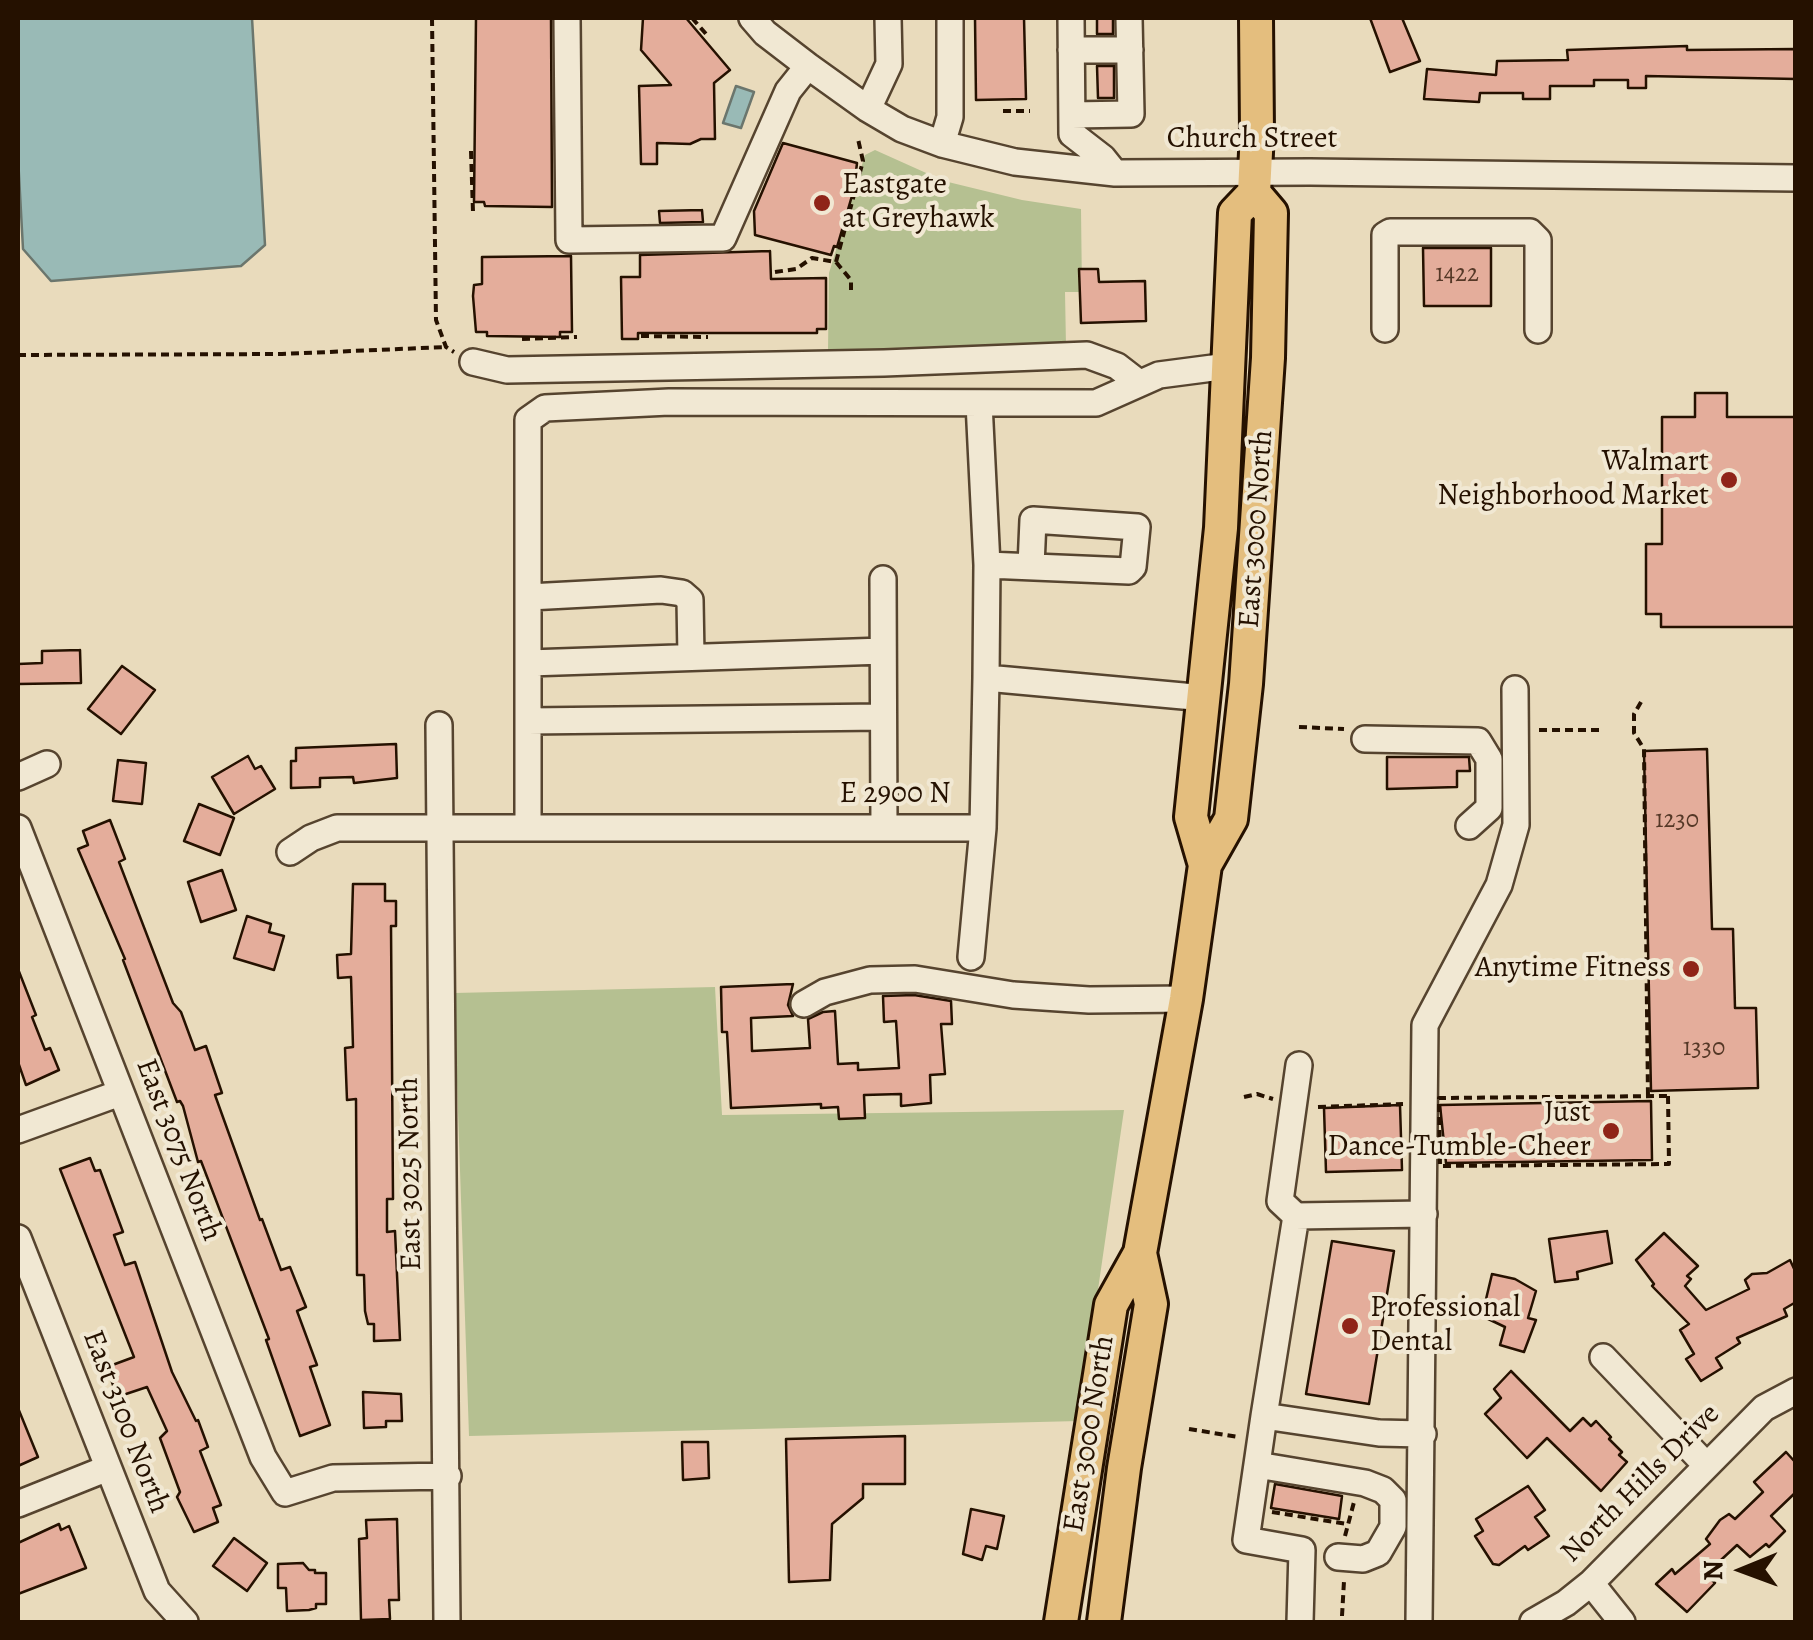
<!DOCTYPE html>
<html>
<head>
<meta charset="utf-8">
<style>
	body { margin:0 }
	#map { position:relative; width:1813px; height:1640px; overflow:hidden; background:#e9dbbc; font-family:Alegreya,serif }
	canvas { display:block }
	.frame { position:absolute; inset:0; border:20px solid #251100; pointer-events:none }
	.north { position:absolute; left:1693px; top:1520px; width:100px; height:100px; -webkit-text-stroke:8px #f1e8d3; paint-order:stroke; rotate:269deg; font-size:28px; font-weight:700; line-height:40px; text-align:center; color:#251100 }
	.north::after { content:''; display:block; margin:auto; width:35px; height:45px; background:#251100; clip-path:polygon(50% 0,100% 100%,50% 72%,0 100%) }
</style>
</head>
<body>
<div id="map">
<canvas width="1813" height="1640"></canvas>
<div class="frame"></div>
<div class="north">N</div>
</div>
<script>
const c = document.querySelector('canvas').getContext('2d');
c.lineJoin = 'round';
function fillPath(path, color) {
  c.fillStyle = color;
  c.fill(path, 'evenodd');
}
function poly(rows) {
  const path = new Path2D();
  for (const r of rows) {
    path.moveTo(r[0], r[1]);
    for (let i = 2; i < r.length; i += 2) path.lineTo(r[i], r[i + 1]);
  }
  return path;
}
function trace(path, color, width, dash) {
  c.strokeStyle = color;
  c.lineWidth = width;
  c.lineCap = dash ? 'butt' : 'round';
  c.setLineDash(dash || []);
  c.stroke(path);
}
function drawText(font, color, halo, rows, align = 'center') {
  c.font = font + ' Alegreya,serif';
  c.lineWidth = 8;
  c.setLineDash([]);
  c.textBaseline = 'middle';
  c.strokeStyle = halo;
  c.fillStyle = color;
  for (const [text, x, y, turn = 0] of rows) {
    c.save();
    c.translate(x, y);
    c.rotate((+turn || 0) * Math.PI / 180);
    c.textAlign = isNaN(turn) ? turn : align;
    if (halo) c.strokeText(text, 0, 0);
    c.fillText(text, 0, 0);
    c.restore();
  }
}
fillPath(poly([
	[875,150,944,181,1022,200,1081,209,1082,292,1065,292,1066,346,828,350,829,273,865,155],
	[715,987,722,1115,1124,1110,1079,1421,469,1436,454,993]
]), '#b5c091');
const water = poly([
	[18,18,252,18,265,245,241,266,51,281,23,249,18,157,18,18],
	[736,86,754,92,741,128,723,123,736,86]
]);
fillPath(water, '#99bab6');
trace(water, '#6b766d', 2.5);
const building = poly([
	[476,18,551,18,552,207,485,206,484,202,474,202,476,18],
	[643,18,686,18,730,70,714,83,715,139,701,139,690,144,657,143,657,164,641,164,639,86,671,85,641,50,643,18],
	[975,18,1024,18,1026,99,976,100,975,18],
	[1097,18,1113,18,1113,34,1097,34,1097,18],
	[1370,18,1402,18,1420,61,1390,72,1370,18],
	[1687,46,1687,50,1796,49,1796,79,1646,76,1646,88,1628,88,1628,80,1594,80,1594,86,1550,86,1550,99,1523,99,1523,93,1480,93,1479,102,1424,99,1427,69,1496,75,1497,61,1568,60,1567,50,1687,46],
	[1097,66,1114,66,1114,98,1098,98,1097,66],
	[783,143,857,163,854,189,837,247,834,246,831,255,755,235,754,211,783,143],
	[702,210,703,222,660,223,659,211,702,210],
	[1423,248,1491,248,1491,306,1424,306,1423,248],
	[770,251,771,279,826,278,826,329,817,329,817,333,638,333,638,339,622,339,621,277,640,277,640,255,770,251],
	[571,256,572,332,560,332,560,337,487,336,487,332,476,332,473,296,474,285,482,284,482,257,571,256],
	[1079,269,1098,269,1099,282,1145,281,1146,321,1081,323,1079,269],
	[1695,393,1727,393,1727,417,1796,417,1796,627,1661,627,1661,614,1646,614,1646,544,1662,544,1662,417,1695,417,1695,393],
	[80,650,81,683,18,684,18,664,42,663,42,651,80,650],
	[122,666,155,690,121,734,88,709,122,666],
	[396,744,397,778,354,783,353,777,320,778,320,787,291,788,291,761,296,761,296,748,396,744],
	[1707,749,1712,929,1733,929,1735,1008,1756,1008,1758,1088,1651,1091,1644,751,1707,749],
	[248,756,255,769,261,766,275,789,234,814,212,777,248,756],
	[1387,757,1469,757,1470,771,1457,771,1457,787,1387,789,1387,757],
	[118,760,146,763,142,804,113,801,118,760],
	[199,804,234,818,220,855,184,841,199,804],
	[110,820,125,859,119,862,173,1003,181,1012,195,1050,206,1046,222,1093,215,1095,260,1220,262,1219,281,1270,290,1267,306,1307,297,1311,317,1365,310,1367,330,1425,300,1436,266,1340,269,1339,201,1161,198,1162,183,1106,180,1101,177,1102,123,960,125,959,78,849,88,845,83,831,110,820],
	[222,870,236,910,201,922,188,882,222,870],
	[353,884,385,884,385,901,396,901,396,926,391,926,393,1199,387,1199,387,1232,395,1231,400,1340,374,1341,374,1324,368,1324,365,1311,364,1275,357,1275,356,1099,347,1100,345,1048,353,1047,351,977,338,978,337,955,351,954,353,884],
	[247,916,271,924,269,932,284,936,274,970,234,958,247,916],
	[18,969,36,1015,32,1017,45,1050,50,1048,59,1070,26,1085,18,1062,18,969],
	[793,984,788,1005,793,1016,751,1018,752,1051,810,1048,808,1019,823,1012,835,1011,838,1064,858,1063,858,1070,899,1068,896,1021,884,1022,883,996,914,995,951,1001,952,1024,941,1024,945,1074,930,1075,931,1103,901,1106,901,1094,864,1095,865,1118,839,1119,838,1107,821,1108,821,1104,731,1108,727,1032,722,1032,721,987,793,984],
	[1651,1101,1652,1160,1446,1163,1440,1105,1651,1101],
	[1400,1105,1402,1170,1326,1172,1324,1108,1400,1105],
	[90,1158,95,1171,100,1170,123,1232,114,1235,125,1265,135,1262,172,1372,196,1421,198,1420,208,1447,200,1451,221,1505,213,1508,218,1522,194,1532,177,1497,180,1492,160,1438,167,1431,147,1387,117,1397,107,1367,134,1357,60,1169,90,1158],
	[1607,1231,1612,1263,1577,1272,1578,1279,1555,1282,1549,1239,1607,1231],
	[1664,1233,1698,1266,1687,1276,1691,1279,1685,1286,1706,1310,1749,1289,1745,1280,1752,1274,1767,1273,1790,1260,1796,1273,1796,1302,1784,1309,1787,1316,1737,1338,1740,1343,1716,1358,1722,1368,1701,1381,1686,1359,1694,1354,1680,1330,1689,1324,1652,1286,1654,1284,1636,1260,1664,1233],
	[1332,1241,1394,1251,1369,1404,1306,1394,1332,1241],
	[1492,1274,1515,1279,1536,1291,1528,1318,1536,1320,1524,1352,1500,1345,1505,1327,1482,1316,1492,1274],
	[1511,1371,1570,1431,1583,1418,1591,1426,1596,1421,1611,1437,1609,1439,1622,1452,1619,1455,1627,1462,1601,1491,1547,1438,1527,1458,1485,1414,1501,1398,1494,1389,1511,1371],
	[363,1392,401,1394,402,1421,386,1421,386,1427,364,1428,363,1392],
	[18,1408,38,1457,18,1466,18,1408],
	[905,1436,905,1484,863,1484,863,1498,832,1524,830,1580,789,1582,786,1439,905,1436],
	[682,1442,708,1442,709,1478,683,1480,682,1442],
	[1786,1452,1796,1463,1796,1492,1771,1516,1785,1531,1769,1547,1766,1544,1750,1557,1737,1545,1706,1574,1715,1583,1687,1612,1656,1584,1672,1569,1675,1574,1710,1544,1706,1539,1720,1520,1729,1514,1735,1519,1763,1492,1754,1482,1786,1452],
	[1275,1484,1342,1496,1339,1519,1271,1508,1275,1484],
	[1528,1486,1545,1510,1535,1517,1549,1536,1528,1550,1525,1546,1499,1565,1493,1564,1475,1536,1483,1531,1476,1519,1528,1486],
	[971,1509,1004,1516,997,1549,986,1546,982,1560,963,1554,971,1509],
	[397,1519,399,1600,389,1600,390,1619,361,1620,359,1539,367,1538,366,1520,397,1519],
	[59,1524,61,1530,69,1526,86,1568,18,1594,18,1543,59,1524],
	[234,1538,267,1563,247,1591,213,1566,234,1538],
	[303,1563,309,1570,315,1570,315,1573,326,1573,326,1604,316,1604,316,1608,309,1610,287,1611,286,1588,278,1588,278,1564,303,1563]
]);
fillPath(building, '#e4ad9b');
trace(building, '#251100', 2.5);
const minor = poly([
	[567,18,569,240,723,238,788,91,808,66],
	[752,18,765,33,808,66,868,109,902,129,942,144,1015,162,1115,173,1310,172,1796,178],
	[1071,18,1072,134,1103,158,1115,173],
	[1071,50,1130,50],
	[868,109,889,64,888,18],
	[1072,115,1131,114,1129,18],
	[942,144,950,117,950,18],
	[1385,329,1385,235,1390,232,1530,232,1538,240,1538,330],
	[473,362,507,370,884,363,1087,355,1117,366,1139,383],
	[979,403,987,565],
	[883,579,884,828],
	[529,597,661,590,682,593,690,600,691,657],
	[529,663,883,651],
	[986,678,987,565,1129,571,1133,567,1137,527,1033,520,1031,566],
	[528,721,883,717],
	[439,725,447,1622],
	[1365,739,1478,741,1489,759,1489,808,1469,826],
	[18,777,47,764],
	[528,827,528,420,545,408,669,402,1096,403,1159,375,1228,366],
	[18,828,263,1457,285,1493,333,1478,448,1476],
	[290,852,311,838,337,828,983,828,986,678,1205,698],
	[971,957,983,828],
	[804,1004,825,992,870,980,915,979,1013,995,1089,1000,1186,999],
	[18,1130,120,1093],
	[1296,1216,1280,1201,1299,1065],
	[18,1238,157,1591,185,1622],
	[1603,1357,1706,1465],
	[1264,1416,1246,1540,1302,1550,1300,1622],
	[1423,1434,1379,1433,1264,1416,1296,1216,1424,1214],
	[1257,1465,1365,1483,1383,1490,1393,1500,1393,1527,1378,1553,1363,1559,1338,1557],
	[18,1504,108,1468],
	[1591,1583,1622,1622],
	[1419,1622,1425,1025,1499,885,1516,825,1515,689],
	[1533,1622,1566,1603,1591,1583,1764,1408,1796,1391]
]);
const major = poly([
	[1254,193,1257,132,1256,18],
	[1061,1622,1111,1305,1140,1253,1186,999,1205,865,1231,819,1246,684,1268,358,1271,213,1254,193,1235,213,1221,528,1191,817,1205,865],
	[1104,1622,1124,1468,1151,1304,1140,1253]
]);
trace(minor, '#56442f', 30);
trace(major, '#251100', 38);
trace(poly([
	[432,18,436,320,446,347,454,352],
	[692,18,707,35],
	[1003,111,1030,111],
	[471,151,473,212],
	[836,262,863,161,858,139],
	[775,272,796,269,812,258,836,262,851,280,851,290],
	[641,336,708,337],
	[522,339,577,337],
	[18,355,282,354,446,347],
	[1641,702,1634,714,1634,733,1644,749,1648,1097],
	[1299,727,1344,729],
	[1539,730,1599,730],
	[1668,1096,1669,1164,1440,1166,1439,1098,1668,1096],
	[1244,1097,1257,1094,1273,1099],
	[1318,1107,1403,1104],
	[1189,1429,1238,1437],
	[1272,1512,1347,1524],
	[1345,1536,1354,1502],
	[1342,1616,1344,1581]
]), '#251100', 4, [8, 5]);
trace(minor, '#f1e8d3', 25);
trace(major, '#e4be7e', 32);
for (const [x, y, r, color] of [
	[822,203,10,"#8f2418"],
	[1729,480,10,"#8f2418"],
	[1691,969,10,"#8f2418"],
	[1611,1131,10,"#8f2418"],
	[1350,1326,10,"#8f2418"]
]) {
  const dot = new Path2D();
  dot.arc(x, y, r, 0, 2 * Math.PI);
  c.fillStyle = color;
  c.fill(dot);
  trace(dot, '#f1e8d3', 4);
}
drawText('25px', '#553827', null, [
	["1422",1457,275],
	["1230",1677,821],
	["1330",1704,1049]
]);
drawText('30px', '#251100', '#f1e8d3', [
	["Church Street",1252,140],
	["East 3000 North",1257,529,-86],
	["E 2900 N",895,795],
	["East 3075 North",178,1150,69],
	["East 3025 North",411,1174,-91],
	["East 3100 North",125,1422,69],
	["East 3000 North",1090,1434,-81],
	["North Hills Drive",1641,1484,-45]
]);
drawText('30px', '#251100', '#f1e8d3', [
	["Eastgate",842,186,"left"],
	["at Greyhawk",842,220,"left"],
	["Walmart",1709,463],
	["Neighborhood Market",1709,497],
	["Anytime Fitness",1671,969],
	["Just",1591,1114],
	["Dance-Tumble-Cheer",1591,1148],
	["Professional",1370,1309,"left"],
	["Dental",1370,1343,"left"]
], 'right');
</script>
</body>
</html>
